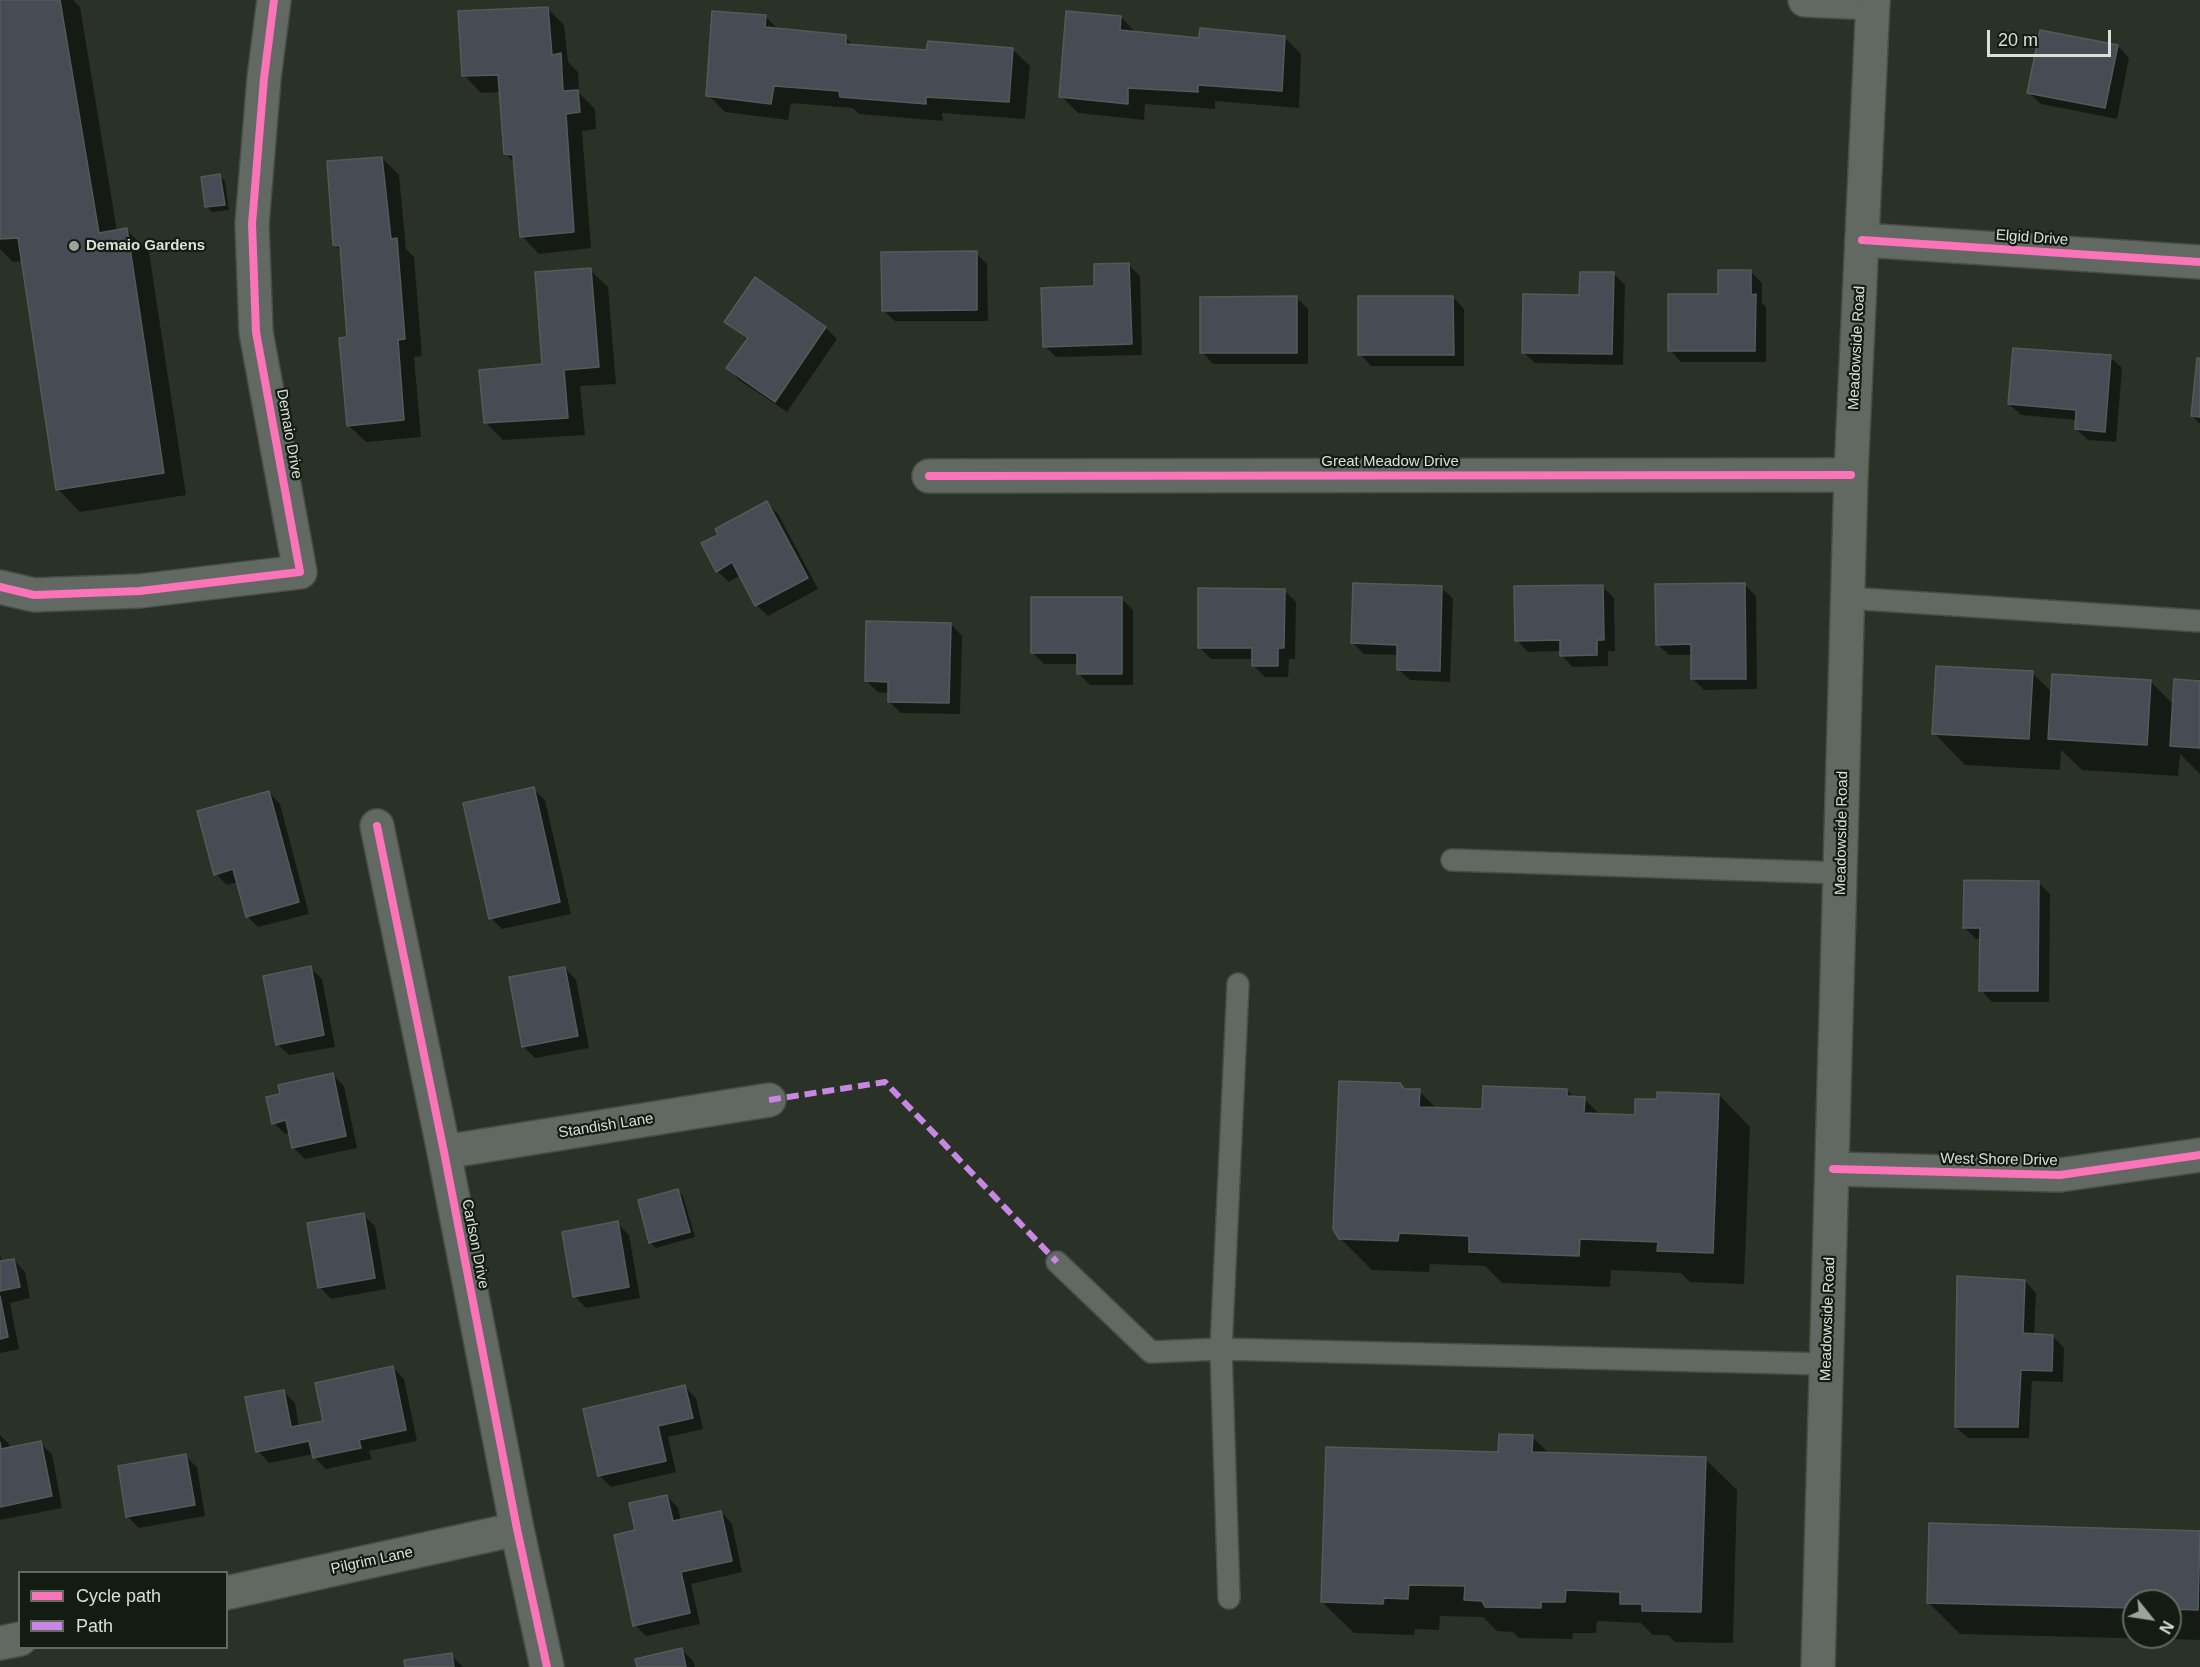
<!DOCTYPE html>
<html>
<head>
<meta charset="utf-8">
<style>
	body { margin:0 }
	#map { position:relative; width:2200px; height:1667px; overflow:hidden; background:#2a3228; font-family:Arial,sans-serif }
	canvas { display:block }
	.legend { position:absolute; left:18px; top:1571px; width:210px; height:78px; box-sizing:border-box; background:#141b13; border:2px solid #626a61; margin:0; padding:8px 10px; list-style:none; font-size:18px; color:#d7e1d7 }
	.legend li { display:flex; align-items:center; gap:12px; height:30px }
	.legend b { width:30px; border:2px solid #626a61 }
	.north { position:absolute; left:2122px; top:1589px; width:60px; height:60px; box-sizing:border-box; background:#141b13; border:2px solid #626a61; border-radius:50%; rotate:120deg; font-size:16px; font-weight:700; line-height:24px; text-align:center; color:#d7e1d7 }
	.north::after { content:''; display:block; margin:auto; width:21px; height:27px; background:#9aa49a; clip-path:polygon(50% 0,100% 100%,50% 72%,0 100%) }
	.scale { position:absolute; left:1987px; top:30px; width:124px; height:27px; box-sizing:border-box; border:3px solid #d7e1d7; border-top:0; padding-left:8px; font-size:18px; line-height:21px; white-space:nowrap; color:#d7e1d7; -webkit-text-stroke:4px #141b13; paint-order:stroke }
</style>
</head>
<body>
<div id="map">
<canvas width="2200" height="1667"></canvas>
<ul class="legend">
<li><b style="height:8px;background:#fb73b8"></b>Cycle path</li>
<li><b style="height:8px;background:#c787e3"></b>Path</li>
</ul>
<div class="north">N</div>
<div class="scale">20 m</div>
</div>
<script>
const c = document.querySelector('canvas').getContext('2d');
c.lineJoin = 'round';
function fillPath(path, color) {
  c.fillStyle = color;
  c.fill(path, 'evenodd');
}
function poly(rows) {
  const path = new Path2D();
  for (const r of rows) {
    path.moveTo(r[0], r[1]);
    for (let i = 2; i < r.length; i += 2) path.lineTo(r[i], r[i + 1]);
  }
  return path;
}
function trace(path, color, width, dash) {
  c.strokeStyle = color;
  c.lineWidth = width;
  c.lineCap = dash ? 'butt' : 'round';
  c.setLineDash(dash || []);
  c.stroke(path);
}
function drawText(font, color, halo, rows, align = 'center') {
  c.font = font + ' Arial,sans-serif';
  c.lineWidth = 4.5;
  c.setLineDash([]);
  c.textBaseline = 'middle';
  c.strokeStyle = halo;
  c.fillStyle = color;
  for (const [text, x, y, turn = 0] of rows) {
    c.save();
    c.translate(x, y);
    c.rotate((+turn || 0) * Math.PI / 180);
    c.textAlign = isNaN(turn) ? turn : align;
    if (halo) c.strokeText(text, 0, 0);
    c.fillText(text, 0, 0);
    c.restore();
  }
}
fillPath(poly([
	[0,0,73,0,80,7,117,231,126,229,149,252,186,495,80,512,58,489,23,261,13,262,0,249],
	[547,8,564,25,568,62,578,72,579,93,595,109,596,129,582,131,591,248,539,254,522,236,515,163,506,154,501,92,481,93,464,75],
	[765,16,779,30,845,37,854,46,927,51,1012,49,1030,66,1025,119,942,113,943,121,859,114,853,108,791,103,788,120,725,112,708,95],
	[1121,17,1136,33,1200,39,1284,37,1301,54,1299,108,1215,101,1215,109,1145,104,1144,120,1078,113,1061,96],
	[2118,46,2129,58,2117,119,2041,104,2029,93],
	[382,158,399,175,406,249,414,257,422,356,414,357,421,437,366,442,348,425,349,338,342,252,334,244],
	[219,175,225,181,229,210,212,212,207,207],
	[976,253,987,264,988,321,895,321,883,310],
	[1128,264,1140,276,1142,355,1056,357,1045,346],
	[590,270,608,287,616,384,580,386,585,435,503,440,485,422,544,365],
	[1751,272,1762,283,1762,303,1766,307,1766,362,1681,362,1670,350,1720,295],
	[1614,274,1625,285,1623,365,1535,363,1523,352,1581,297],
	[755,279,826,328,837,339,787,412,739,380,728,368,748,340,726,321],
	[1453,297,1464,309,1464,366,1371,366,1360,354],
	[1297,298,1308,309,1308,364,1213,364,1202,352],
	[2110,357,2122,368,2116,442,2088,440,2076,429,2077,420,2021,415,2009,404],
	[2200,359,2200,424,2192,416],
	[767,503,778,514,818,589,768,616,756,605,741,575,729,582,717,571,720,535],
	[1744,584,1756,596,1757,689,1704,690,1693,679,1692,655,1669,655,1657,644],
	[1602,586,1614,598,1615,651,1608,651,1608,666,1573,667,1561,655,1561,651,1528,652,1517,640],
	[1442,588,1453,599,1450,682,1410,680,1398,669,1399,655,1364,654,1352,642],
	[1284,590,1296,602,1295,659,1289,659,1288,677,1265,677,1253,665,1253,659,1211,659,1199,647],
	[1121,598,1133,610,1133,685,1090,685,1079,674,1079,664,1044,664,1033,653],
	[951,624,962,636,960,714,901,713,889,702,889,693,878,692,866,681],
	[2032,673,2053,693,2150,681,2174,705,2200,682,2200,774,2180,754,2178,776,2082,770,2061,750,2060,770,1965,765,1934,733],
	[533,789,545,800,571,914,502,929,491,918],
	[269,792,280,804,309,914,258,927,247,916,238,882,227,885,216,874],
	[2038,882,2050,894,2049,1002,1992,1002,1981,990,1982,939,1976,939,1965,928],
	[310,968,322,979,335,1047,289,1055,277,1044],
	[565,968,576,980,589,1048,535,1058,523,1046],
	[332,1074,344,1086,357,1148,305,1159,294,1148,291,1133,285,1134,274,1123,282,1095],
	[1400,1085,1406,1091,1419,1091,1437,1109,1483,1110,1567,1090,1575,1098,1584,1099,1601,1115,1636,1116,1719,1095,1750,1127,1744,1284,1690,1282,1681,1273,1611,1270,1610,1287,1502,1283,1485,1266,1430,1264,1429,1272,1372,1270,1340,1238],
	[678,1191,683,1196,695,1237,656,1248,651,1243,640,1201],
	[363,1215,375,1226,386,1289,331,1299,320,1287],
	[617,1223,629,1235,640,1298,586,1308,575,1296],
	[0,1254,2,1263,14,1260,25,1272,30,1298,10,1303,19,1349,0,1353],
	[2025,1281,2036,1293,2034,1335,2053,1336,2064,1348,2063,1382,2032,1381,2029,1438,1968,1438,1956,1427],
	[393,1368,404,1379,417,1441,369,1451,372,1459,326,1469,314,1457,314,1454,269,1463,258,1451,283,1391,295,1403,299,1427,324,1422],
	[684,1386,696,1398,703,1429,668,1437,676,1472,611,1487,600,1476,585,1410],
	[0,1435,9,1444,10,1449,40,1443,52,1454,62,1508,0,1520],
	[1532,1437,1550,1454,1705,1459,1737,1490,1733,1643,1675,1642,1668,1635,1653,1635,1641,1623,1597,1621,1596,1633,1573,1633,1572,1639,1519,1638,1513,1632,1497,1631,1483,1617,1440,1616,1439,1630,1415,1629,1414,1635,1354,1633,1322,1602,1500,1453],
	[185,1456,197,1467,205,1516,139,1528,127,1516],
	[667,1496,678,1508,681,1521,721,1512,732,1524,742,1572,691,1584,700,1624,646,1636,635,1625,637,1532],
	[1930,1525,2200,1532,2200,1640,1960,1634,1928,1602],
	[2134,1601,2170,1601,2170,1637,2134,1637],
	[682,1650,693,1661,695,1667,639,1667],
	[451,1655,463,1667,407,1667]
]), '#0007');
const building = poly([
	[0,0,60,0,99,233,127,228,164,473,56,490,18,238,0,239,0,0],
	[548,7,552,55,561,53,563,91,578,90,580,112,566,114,574,232,520,237,513,155,504,154,498,75,462,76,458,11,548,7],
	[712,11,766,15,765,27,846,35,846,44,926,50,928,41,1013,48,1009,102,926,97,926,104,840,97,839,91,774,86,771,104,706,96,712,11],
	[1066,11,1121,16,1120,30,1199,38,1200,28,1285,36,1282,91,1198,85,1198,92,1128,88,1128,104,1059,97,1066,11],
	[2040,30,2118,45,2105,108,2027,93,2040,30],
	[382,157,391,239,397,238,405,339,398,340,404,420,347,426,339,338,347,337,340,246,333,245,327,161,382,157],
	[220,174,225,205,205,207,201,177,220,174],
	[977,251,977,310,882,311,881,252,977,251],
	[1129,263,1132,344,1043,347,1041,288,1094,286,1094,264,1129,263],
	[591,268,599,367,564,370,568,418,484,423,479,370,542,364,535,272,591,268],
	[1718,270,1751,270,1751,295,1756,294,1755,351,1668,351,1668,294,1718,294,1718,270],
	[1580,272,1614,272,1612,354,1522,353,1523,294,1579,295,1580,272],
	[755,277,826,327,775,402,726,368,748,338,724,322,755,277],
	[1297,296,1297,353,1200,353,1200,297,1297,296],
	[1358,296,1453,296,1454,355,1358,355,1358,296],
	[2013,348,2111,355,2105,432,2075,429,2076,410,2008,404,2013,348],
	[2197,358,2200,358,2200,417,2191,416,2197,358],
	[767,501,808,578,755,606,732,562,716,572,701,543,718,535,715,529,767,501],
	[1353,583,1442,586,1440,671,1397,670,1397,645,1351,643,1353,583],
	[1745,583,1746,679,1691,679,1691,644,1656,645,1655,584,1745,583],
	[1603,585,1604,640,1597,640,1597,655,1560,656,1560,640,1515,641,1514,586,1603,585],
	[1198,588,1285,589,1284,648,1278,648,1278,666,1252,666,1252,648,1198,648,1198,588],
	[1031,597,1122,597,1122,674,1077,674,1077,653,1031,653,1031,597],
	[866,621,951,623,949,703,888,702,888,682,865,681,866,621],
	[1936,666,2033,671,2029,739,1932,734,1936,666],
	[2052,674,2151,680,2147,745,2048,739,2052,674],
	[2174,679,2200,681,2200,748,2170,746,2174,679],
	[534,787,560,902,489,919,463,803,534,787],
	[269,791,299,902,246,917,233,869,214,875,197,811,269,791],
	[1964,880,2039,881,2038,991,1979,991,1980,928,1963,928,1964,880],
	[311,966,324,1035,276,1045,263,976,311,966],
	[565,967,578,1036,522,1047,509,977,565,967],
	[333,1073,346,1136,292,1148,286,1120,272,1124,266,1097,280,1094,278,1085,333,1073],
	[1339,1081,1400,1083,1404,1089,1420,1089,1419,1107,1482,1109,1483,1086,1567,1089,1567,1096,1585,1097,1584,1113,1635,1115,1635,1099,1657,1099,1657,1092,1719,1094,1713,1253,1657,1251,1658,1242,1580,1239,1579,1256,1469,1252,1469,1236,1399,1233,1398,1241,1339,1239,1333,1229,1339,1081],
	[678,1189,690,1232,649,1243,638,1200,678,1189],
	[364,1213,375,1278,318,1288,307,1223,364,1213],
	[618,1221,629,1287,573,1297,562,1232,618,1221],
	[14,1259,20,1287,0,1291,0,1261,14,1259],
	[1957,1276,2025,1280,2023,1333,2053,1335,2052,1371,2021,1370,2018,1427,1955,1427,1957,1276],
	[0,1296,8,1337,0,1339,0,1296],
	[393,1366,406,1430,359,1440,361,1448,313,1458,309,1441,256,1452,245,1397,284,1390,291,1427,323,1421,315,1383,393,1366],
	[685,1385,693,1418,658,1426,666,1461,598,1476,583,1409,685,1385],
	[1499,1434,1533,1435,1532,1452,1706,1457,1701,1612,1642,1611,1642,1604,1620,1604,1620,1592,1566,1590,1565,1602,1541,1602,1541,1608,1485,1607,1482,1601,1464,1600,1465,1586,1409,1585,1408,1599,1384,1598,1383,1604,1321,1602,1326,1447,1498,1452,1499,1434],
	[41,1441,52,1496,0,1507,0,1442,1,1449,41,1441],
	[186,1454,195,1505,126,1517,118,1466,186,1454],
	[667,1495,673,1521,721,1511,732,1561,681,1572,690,1613,633,1626,614,1535,635,1530,629,1503,667,1495],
	[1929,1523,2200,1531,2198,1610,2170,1609,2170,1601,2134,1601,2134,1608,1927,1603,1929,1523],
	[682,1648,686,1667,637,1667,635,1659,682,1648],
	[452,1653,454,1667,405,1667,404,1660,452,1653]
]);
fillPath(building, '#454c53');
trace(building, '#555a59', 1.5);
const lane = poly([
	[1847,598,2200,621],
	[1452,860,1841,873],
	[1057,1262,1151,1352,1221,1349,1826,1364],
	[1229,1598,1221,1349,1238,984]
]);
const street = poly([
	[1805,0,1873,3],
	[1862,240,2200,262],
	[929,476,1851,475],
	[0,587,34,595,140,591,300,572,256,332,252,224,264,78,274,0],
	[377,826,444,1152,517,1529,547,1667],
	[444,1152,769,1100],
	[1833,1169,2060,1175,2200,1155],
	[226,1593,517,1529],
	[0,1643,20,1639]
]);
const secondary = poly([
	[1818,1667,1851,475,1873,0]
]);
trace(lane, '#464e45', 24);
trace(street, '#464e45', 36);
trace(secondary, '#464e45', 36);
trace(lane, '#626862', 21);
trace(street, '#626862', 33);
trace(secondary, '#626862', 33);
trace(poly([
	[769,1100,885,1082,1057,1262]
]), '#c787e3', 6, [12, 6]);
trace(poly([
	[1862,240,2200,262],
	[929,476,1851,475],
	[0,587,34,595,140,591,300,572,256,332,252,224,264,78,274,0],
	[377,826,444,1152,517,1529,547,1667],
	[1833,1169,2060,1175,2200,1155]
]), '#fb73b8', 8);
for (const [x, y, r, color] of [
	[74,246,6,"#9aa49a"]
]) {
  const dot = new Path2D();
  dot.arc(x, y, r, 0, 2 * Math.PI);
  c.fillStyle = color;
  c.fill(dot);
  trace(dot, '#141b13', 2);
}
drawText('15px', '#d7e1d7', '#141b13', [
	["Elgid Drive",2032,238,4],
	["Meadowside Road",1857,348,-87],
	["Demaio Drive",289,434,80],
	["Great Meadow Drive",1390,462],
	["Meadowside Road",1842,833,-89],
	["Standish Lane",606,1126,-9],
	["West Shore Drive",1999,1160,1],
	["Carlson Drive",475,1244,79],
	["Meadowside Road",1828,1319,-88],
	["Pilgrim Lane",372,1561,-12]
]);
drawText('bold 15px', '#d7e1d7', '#141b13', [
	["Demaio Gardens",86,246]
], 'left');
</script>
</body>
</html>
